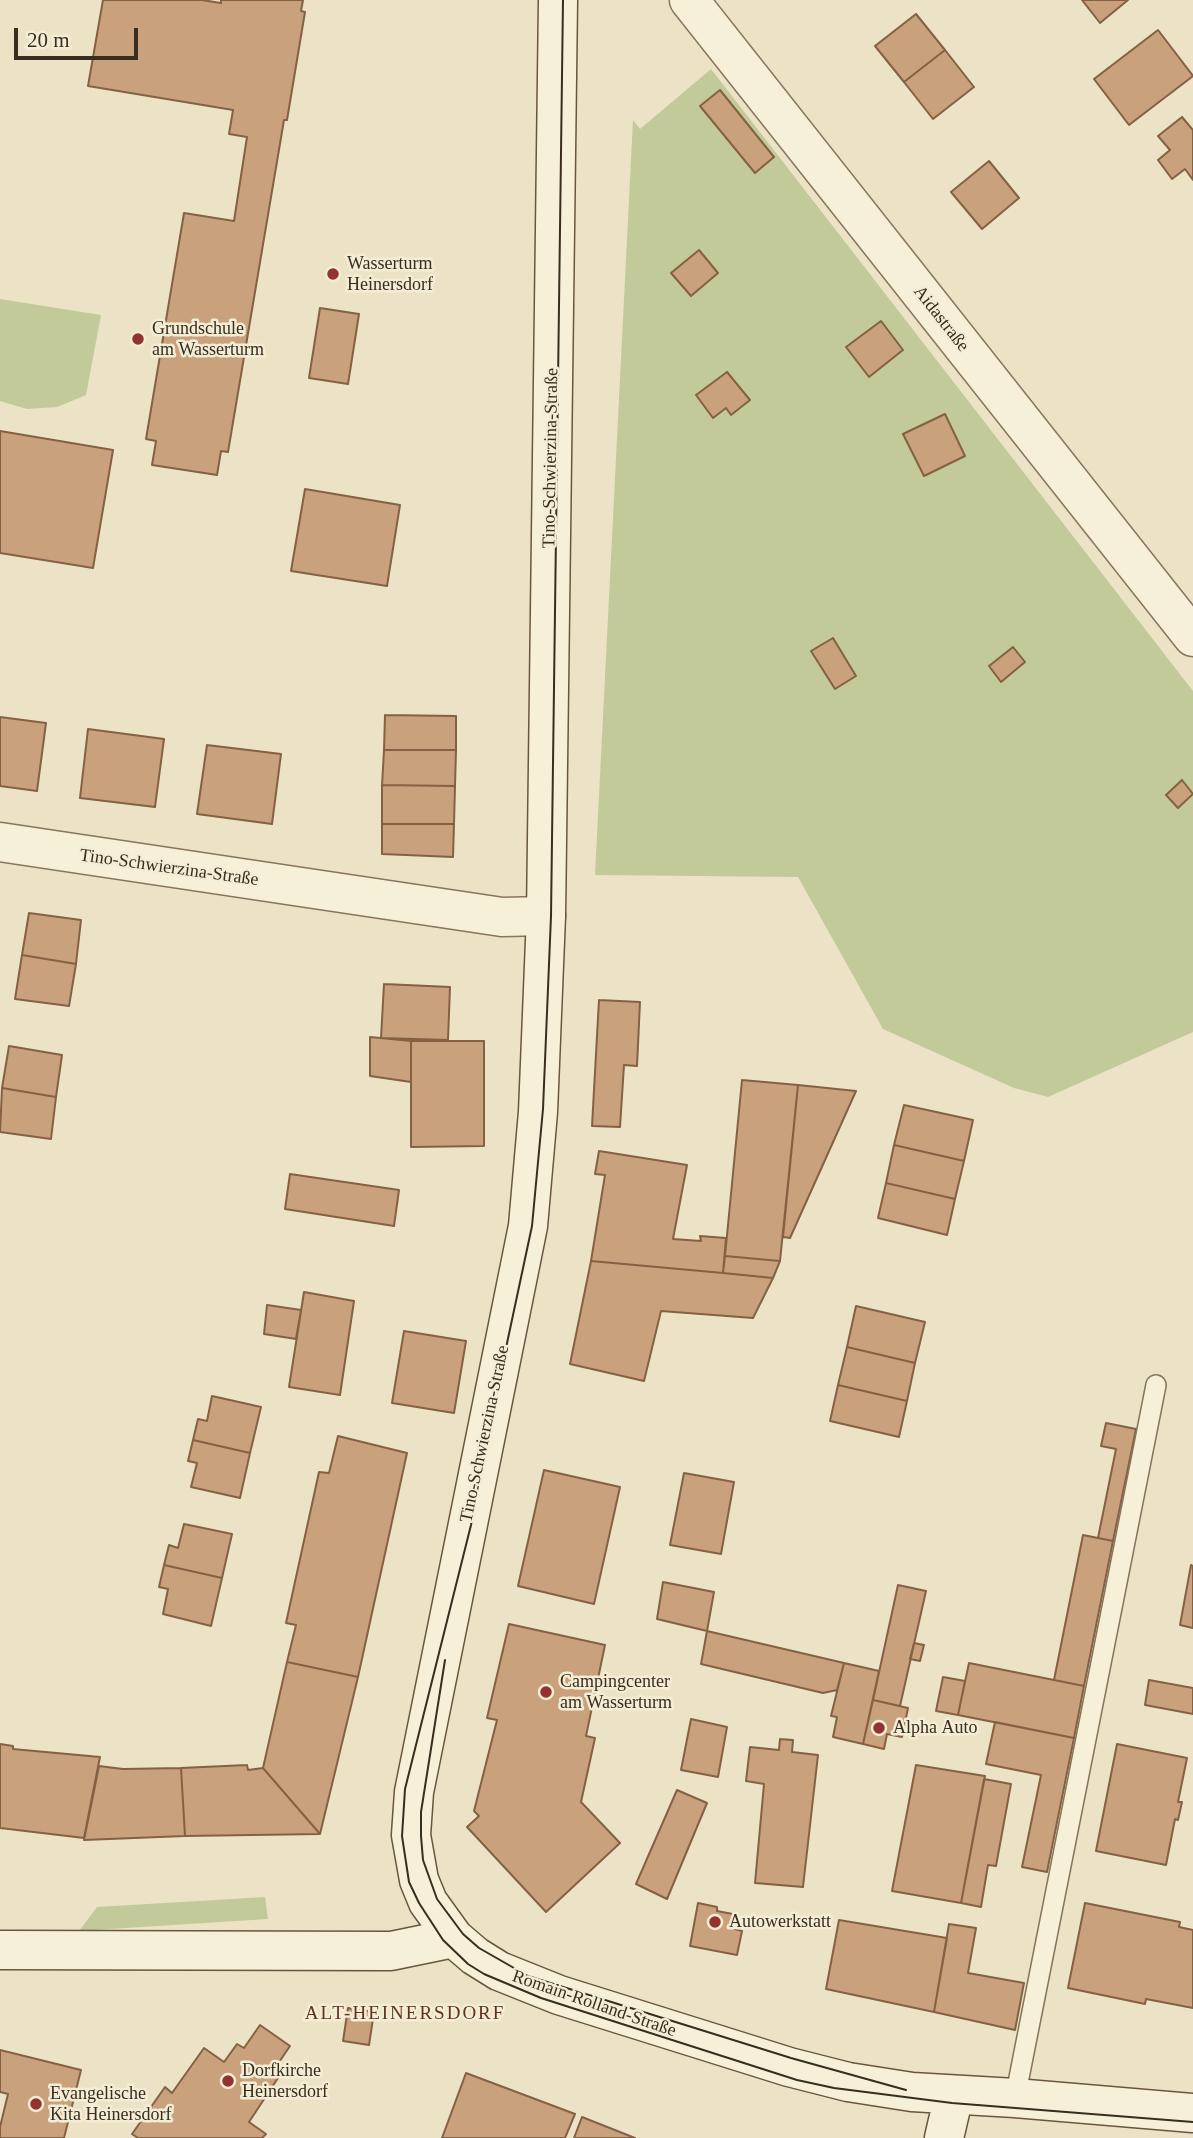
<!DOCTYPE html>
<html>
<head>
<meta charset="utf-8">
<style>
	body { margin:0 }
	#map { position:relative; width:1193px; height:2138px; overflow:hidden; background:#ece3c6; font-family:Georgia,serif }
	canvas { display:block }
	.scale { position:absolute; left:14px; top:28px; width:124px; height:32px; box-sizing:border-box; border:4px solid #382d1f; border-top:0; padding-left:9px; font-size:21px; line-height:24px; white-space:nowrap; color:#382d1f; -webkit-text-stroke:5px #f4edd5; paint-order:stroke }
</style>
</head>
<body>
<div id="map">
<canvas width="1193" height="2138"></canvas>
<div class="scale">20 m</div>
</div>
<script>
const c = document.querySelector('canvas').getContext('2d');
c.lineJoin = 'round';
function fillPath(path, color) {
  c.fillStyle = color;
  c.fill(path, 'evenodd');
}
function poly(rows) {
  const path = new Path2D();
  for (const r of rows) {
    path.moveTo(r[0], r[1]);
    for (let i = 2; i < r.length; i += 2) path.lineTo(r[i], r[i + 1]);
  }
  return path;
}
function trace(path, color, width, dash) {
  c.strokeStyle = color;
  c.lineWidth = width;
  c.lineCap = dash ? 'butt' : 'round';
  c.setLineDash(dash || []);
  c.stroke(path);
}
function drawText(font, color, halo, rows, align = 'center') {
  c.font = font + ' Georgia,serif';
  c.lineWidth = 5;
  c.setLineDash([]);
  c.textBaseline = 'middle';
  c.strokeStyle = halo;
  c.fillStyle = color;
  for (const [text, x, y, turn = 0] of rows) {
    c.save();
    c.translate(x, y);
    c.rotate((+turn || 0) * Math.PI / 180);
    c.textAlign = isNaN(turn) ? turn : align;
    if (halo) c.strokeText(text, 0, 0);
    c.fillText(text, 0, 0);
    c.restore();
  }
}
fillPath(poly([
	[711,69,1193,691,1193,1032,1048,1097,1014,1088,883,1029,798,877,595,875,633,120,640,129],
	[0,299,101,315,86,395,57,407,27,409,0,401],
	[265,1897,268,1919,79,1931,97,1907]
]), '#c2ca9a');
const building = poly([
	[103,0,202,0,221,3,221,0,303,0,301,11,305,12,287,120,284,120,228,452,221,451,217,475,152,465,156,441,146,439,184,213,234,221,247,137,229,134,233,110,88,86,103,0],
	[1082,0,1128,0,1100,23,1082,0],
	[916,14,945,50,904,82,875,46,916,14],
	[1158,30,1193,76,1129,125,1094,79,1158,30],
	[945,50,974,87,933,119,904,82,945,50],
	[720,90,774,157,755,173,700,106,720,90],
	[1182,117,1193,130,1193,180,1185,169,1172,179,1158,160,1170,150,1158,136,1182,117],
	[989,161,1019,198,982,229,951,192,989,161],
	[699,250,718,273,691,296,671,273,699,250],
	[320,308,359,314,348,384,309,378,320,308],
	[881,321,903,350,869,377,846,347,881,321],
	[727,372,750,400,731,415,726,408,713,418,696,395,727,372],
	[945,414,965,456,924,476,903,434,945,414],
	[0,431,113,450,93,568,0,553,0,431],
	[305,489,400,505,387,586,291,571,305,489],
	[833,638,856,676,835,689,811,651,833,638],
	[1013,647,1025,662,1001,682,989,666,1013,647],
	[385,715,456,716,456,750,384,750,385,715],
	[0,717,46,723,37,791,0,786,0,717],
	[88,729,164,739,155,807,80,798,88,729],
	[207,745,281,754,272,824,197,814,207,745],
	[384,750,456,750,455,786,382,785,384,750],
	[1182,780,1193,794,1178,808,1166,795,1182,780],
	[382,785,455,786,454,824,382,824,382,785],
	[382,824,454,824,453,857,382,854,382,824],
	[29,913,81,920,76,964,22,955,29,913],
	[22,955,76,964,69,1006,15,999,22,955],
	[384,984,450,987,448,1040,381,1038,384,984],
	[599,1000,640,1002,637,1066,624,1065,620,1127,592,1126,599,1000],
	[370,1037,411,1041,411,1082,370,1076,370,1037],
	[411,1041,484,1041,484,1146,411,1147,411,1041],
	[9,1046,62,1055,56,1097,2,1088,9,1046],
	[742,1080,798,1085,780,1261,725,1256,742,1080],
	[798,1085,856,1091,790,1238,783,1237,798,1085],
	[2,1088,56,1097,51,1139,0,1132,2,1088],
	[904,1105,973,1120,964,1161,894,1145,904,1105],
	[894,1145,964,1161,955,1199,886,1183,894,1145],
	[599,1151,687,1165,673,1239,701,1241,700,1236,726,1238,723,1273,591,1261,605,1175,595,1174,599,1151],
	[290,1174,399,1190,394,1226,285,1209,290,1174],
	[886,1183,955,1199,947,1235,878,1218,886,1183],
	[725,1256,780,1261,773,1278,723,1273,725,1256],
	[591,1261,723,1273,773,1278,753,1318,661,1311,644,1381,570,1364,591,1261],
	[304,1292,354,1301,340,1395,289,1387,304,1292],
	[267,1305,301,1310,296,1339,264,1334,267,1305],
	[856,1306,925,1322,915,1363,847,1347,856,1306],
	[404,1331,466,1341,454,1413,392,1403,404,1331],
	[847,1347,915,1363,907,1401,838,1385,847,1347],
	[838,1385,907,1401,899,1437,830,1421,838,1385],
	[212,1396,261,1407,250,1453,193,1440,198,1419,207,1421,212,1396],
	[1106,1423,1136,1429,1113,1541,1098,1538,1116,1449,1101,1446,1106,1423],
	[338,1436,407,1453,358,1677,287,1662,296,1625,286,1623,319,1472,329,1473,338,1436],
	[193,1440,250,1453,240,1498,191,1487,197,1463,188,1461,193,1440],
	[544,1470,620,1487,594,1604,518,1586,544,1470],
	[684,1473,734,1482,721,1554,670,1545,684,1473],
	[184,1524,232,1534,222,1578,164,1565,169,1545,178,1548,184,1524],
	[1083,1535,1113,1541,1084,1686,1054,1680,1083,1535],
	[164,1565,222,1578,211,1626,163,1614,168,1589,159,1587,164,1565],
	[1191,1565,1193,1566,1193,1628,1180,1625,1191,1565],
	[663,1582,714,1592,707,1631,657,1619,663,1582],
	[898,1585,926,1591,900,1706,873,1700,898,1585],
	[509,1624,605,1645,586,1736,595,1738,581,1802,620,1843,546,1912,467,1827,479,1816,474,1811,497,1720,487,1718,509,1624],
	[707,1631,844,1663,837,1690,823,1693,701,1664,707,1631],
	[914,1643,924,1645,920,1661,910,1659,914,1643],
	[287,1662,358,1677,320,1834,263,1768,287,1662],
	[844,1663,879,1671,863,1744,833,1737,837,1717,831,1716,844,1663],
	[969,1663,1084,1686,1074,1738,958,1715,969,1663],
	[943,1677,965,1681,958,1715,936,1711,943,1677],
	[1149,1680,1193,1688,1193,1714,1145,1705,1149,1680],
	[873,1700,908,1708,902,1737,887,1734,884,1749,863,1744,873,1700],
	[691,1719,727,1727,718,1777,681,1770,691,1719],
	[995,1722,1074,1738,1047,1872,1022,1867,1041,1775,986,1764,995,1722],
	[780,1739,793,1740,792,1752,818,1755,803,1887,755,1883,764,1784,746,1781,750,1747,779,1750,780,1739],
	[0,1744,13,1746,13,1749,100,1757,84,1838,0,1828,0,1744],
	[1117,1744,1187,1758,1178,1802,1182,1802,1178,1820,1175,1819,1166,1865,1096,1851,1117,1744],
	[247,1765,248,1770,263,1768,320,1834,185,1836,181,1768,247,1765],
	[916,1765,985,1776,961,1903,892,1891,916,1765],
	[99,1766,123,1769,181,1768,185,1836,84,1840,99,1766],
	[984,1779,1011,1784,996,1866,988,1865,981,1907,961,1903,984,1779],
	[677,1790,707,1803,667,1899,636,1884,677,1790],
	[698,1903,717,1907,717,1911,738,1915,735,1929,742,1931,737,1955,690,1946,698,1903],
	[1085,1903,1180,1922,1179,1927,1193,1930,1193,2008,1146,1999,1145,2004,1068,1988,1085,1903],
	[839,1920,947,1938,934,2012,826,1989,839,1920],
	[949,1924,976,1928,968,1973,1024,1983,1015,2030,934,2012,949,1924],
	[348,2008,374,2012,369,2045,343,2041,348,2008],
	[260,2025,290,2046,273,2071,280,2075,249,2122,266,2134,262,2138,138,2138,132,2134,165,2087,172,2093,204,2048,224,2062,237,2044,244,2048,260,2025],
	[0,2050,81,2070,64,2138,0,2138,0,2127,8,2094,0,2092,0,2050],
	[466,2073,575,2114,565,2138,442,2138,466,2073],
	[582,2117,635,2138,574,2138,582,2117]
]);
fillPath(building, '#c9a17d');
trace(building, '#856143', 2);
const service = poly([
	[1015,2098,1156,1385]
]);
const minor = poly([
	[689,0,1193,637],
	[0,842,502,917,546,916]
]);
const secondary = poly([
	[558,0,546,916,538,1112,528,1226,414,1792,411,1835,419,1880,428,1902,454,1938,475,1956,499,1971,559,1995,789,2067,848,2082,912,2092,1015,2098,1193,2113],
	[0,1950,391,1951,454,1938],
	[944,2138,954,2095]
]);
trace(service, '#87755c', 22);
trace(minor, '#87755c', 41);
trace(secondary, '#69563f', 41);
trace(service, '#f7f0d9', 19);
trace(minor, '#f7f0d9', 38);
trace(secondary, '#f7f0d9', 38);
trace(poly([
	[563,0,551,916,543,1109,532,1226,484,1451,471,1525,405,1789,402,1836,409,1882,419,1903,443,1940,468,1964,484,1974,541,1998,797,2080,834,2088,952,2103,1193,2122],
	[445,1660,421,1812,421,1836,423,1860,437,1899,463,1934,479,1948,528,1976,791,2058,906,2090]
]), '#382d1f', 2);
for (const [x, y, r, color] of [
	[333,274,7,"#93332f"],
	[138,339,7,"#93332f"],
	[546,1692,7,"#93332f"],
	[879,1728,7,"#93332f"],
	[715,1922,7,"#93332f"],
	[228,2081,7,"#93332f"],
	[36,2104,7,"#93332f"]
]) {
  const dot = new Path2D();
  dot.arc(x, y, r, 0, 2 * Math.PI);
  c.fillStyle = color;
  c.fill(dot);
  trace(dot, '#f4edd5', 2.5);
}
drawText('18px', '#382d1f', '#f4edd5', [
	["Wasserturm",347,264],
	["Heinersdorf",347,285],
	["Grundschule",152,329],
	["am Wasserturm",152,350],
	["Campingcenter",560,1682],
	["am Wasserturm",560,1703],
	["Alpha Auto",893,1728],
	["Autowerkstatt",729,1922],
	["Dorfkirche",242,2071],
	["Heinersdorf",242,2092],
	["Evangelische",50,2094],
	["Kita Heinersdorf",50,2115]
], 'left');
drawText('18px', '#382d1f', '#f4edd5', [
	["Aidastraße",941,319,52],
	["Tino-Schwierzina-Straße",551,458,-89],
	["Tino-Schwierzina-Straße",169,868,8],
	["Tino-Schwierzina-Straße",485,1434,-78],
	["Romain-Rolland-Straße",594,2004,19]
]);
c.letterSpacing = '2px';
drawText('19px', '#623221', '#f4edd5', [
	["ALT-HEINERSDORF",405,2014]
]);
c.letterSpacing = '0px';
</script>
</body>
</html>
